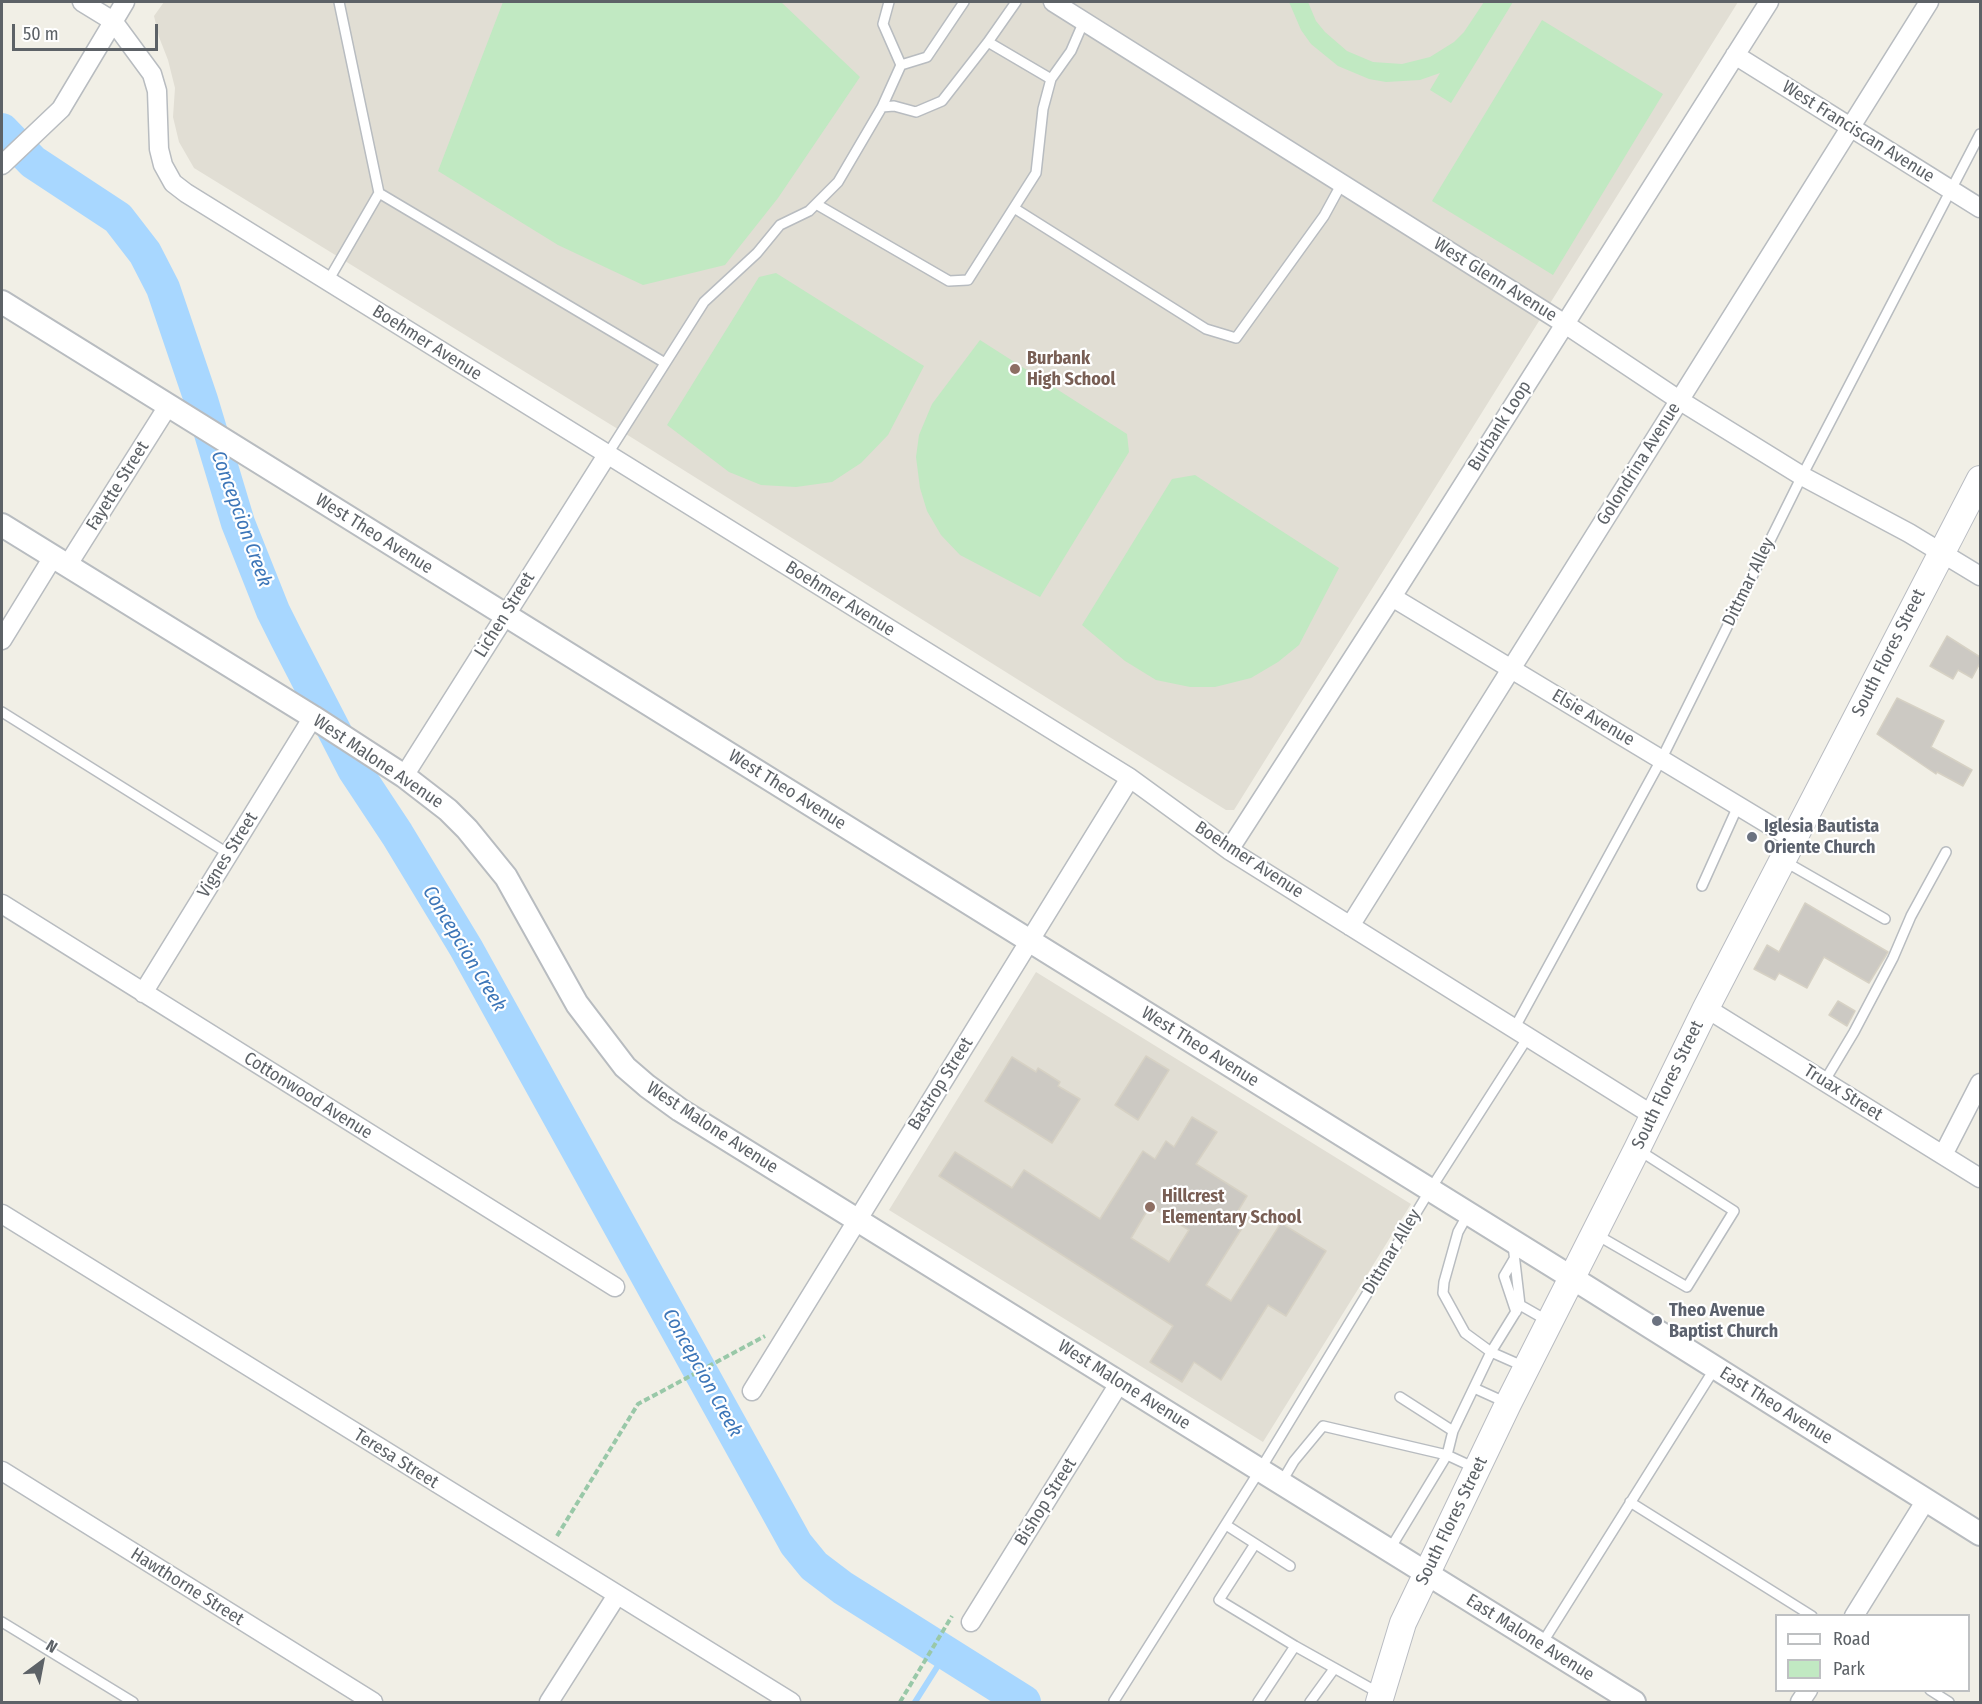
<!DOCTYPE html>
<html>
<head>
<meta charset="utf-8">
<style>
	body { margin:0 }
	#map { position:relative; width:1982px; height:1704px; overflow:hidden; background:#f1efe6; font-family:"Fira Sans Condensed",sans-serif }
	canvas { display:block }
	.frame { position:absolute; inset:0; border:3px solid #5d6267; pointer-events:none }
	.legend { position:absolute; left:1775px; top:1614px; width:195px; height:78px; box-sizing:border-box; background:#fff; border:2px solid #bec0c2; margin:0; padding:8px 10px; list-style:none; font-size:18px; color:#5d6267 }
	.legend li { display:flex; align-items:center; gap:12px; height:30px }
	.legend b { width:30px; border:2px solid #bec0c2 }
	.north { position:absolute; left:12px; top:1632px; width:60px; height:60px; -webkit-text-stroke:4px #fff; paint-order:stroke; rotate:32deg; font-size:16px; font-weight:700; line-height:24px; text-align:center; color:#5d6267 }
	.north::after { content:''; display:block; margin:auto; width:21px; height:27px; background:#5d6267; clip-path:polygon(50% 0,100% 100%,50% 72%,0 100%) }
	.scale { position:absolute; left:12px; top:24px; width:146px; height:27px; box-sizing:border-box; border:3px solid #5d6267; border-top:0; padding-left:8px; font-size:18px; line-height:21px; white-space:nowrap; color:#5d6267; -webkit-text-stroke:4px #fff; paint-order:stroke }
</style>
</head>
<body>
<div id="map">
<canvas width="1982" height="1704"></canvas>
<div class="frame"></div>
<ul class="legend">
<li><b style="height:8px;background:#fff"></b>Road</li>
<li><b style="height:16px;background:#c1e9c2"></b>Park</li>
</ul>
<div class="north">N</div>
<div class="scale">50 m</div>
</div>
<script>
const c = document.querySelector('canvas').getContext('2d');
c.lineJoin = 'round';
function fillPath(path, color) {
  c.fillStyle = color;
  c.fill(path, 'evenodd');
}
function poly(rows) {
  const path = new Path2D();
  for (const r of rows) {
    path.moveTo(r[0], r[1]);
    for (let i = 2; i < r.length; i += 2) path.lineTo(r[i], r[i + 1]);
  }
  return path;
}
function trace(path, color, width, dash) {
  c.strokeStyle = color;
  c.lineWidth = width;
  c.lineCap = dash ? 'butt' : 'round';
  c.setLineDash(dash || []);
  c.stroke(path);
}
function drawText(font, color, halo, rows, align = 'center') {
  c.font = font + ' "Fira Sans Condensed",sans-serif';
  c.lineWidth = 4.5;
  c.setLineDash([]);
  c.textBaseline = 'middle';
  c.strokeStyle = halo;
  c.fillStyle = color;
  for (const [text, x, y, turn = 0] of rows) {
    c.save();
    c.translate(x, y);
    c.rotate((+turn || 0) * Math.PI / 180);
    c.textAlign = isNaN(turn) ? turn : align;
    if (halo) c.strokeText(text, 0, 0);
    c.fillText(text, 0, 0);
    c.restore();
  }
}
fillPath(poly([
	[164,2,1738,2,1234,810,1226,810,634,439,194,168,179,142,173,117,175,88,168,60,159,37,154,16],
	[1036,972,1411,1204,1263,1442,889,1210]
]), '#e1ded4');
fillPath(poly([
	[503,2,781,2,860,77,778,198,725,265,643,285,558,245,438,171],
	[1289,2,1308,2,1316,21,1325,32,1347,51,1373,62,1402,64,1430,57,1454,42,1464,32,1484,2,1513,2,1451,103,1430,90,1440,73,1420,80,1386,82,1369,79,1338,66,1311,44,1301,30],
	[1542,20,1663,94,1553,275,1432,201],
	[776,273,924,366,888,435,861,463,832,482,796,487,761,485,729,472,667,425,759,277],
	[980,340,1127,434,1129,452,1040,597,960,555,941,535,927,511,920,488,916,457,919,435,932,404],
	[1195,475,1339,568,1299,645,1278,662,1251,678,1215,687,1190,687,1156,680,1125,661,1082,625,1172,479]
]), '#c1e9c2');
trace(poly([
	[915,1702,946,1653]
]), '#a8d7ff', 6);
trace(poly([
	[2,130,33,162,118,218,145,253,163,288,201,400,238,523,273,611,287,639,354,769,397,834,466,948,796,1544,814,1566,843,1588,1024,1702]
]), '#a8d7ff', 34);
const building = poly([
	[1947,636,1980,657,1980,663,1972,678,1958,670,1953,679,1930,666,1947,636],
	[1897,698,1944,721,1931,747,1972,770,1963,786,1937,772,1936,774,1877,734,1897,698],
	[1805,903,1888,952,1869,983,1824,957,1807,988,1779,973,1775,980,1754,969,1767,945,1779,952,1805,903],
	[1838,1001,1855,1011,1847,1026,1829,1015,1838,1001],
	[1146,1056,1169,1070,1138,1120,1115,1105,1146,1056],
	[1012,1057,1036,1072,1038,1068,1060,1082,1058,1086,1080,1099,1052,1143,985,1101,1012,1057],
	[1192,1117,1217,1132,1196,1164,1247,1196,1238,1211,1249,1217,1206,1285,1231,1301,1281,1223,1326,1251,1286,1316,1268,1305,1221,1380,1194,1362,1182,1382,1150,1362,1173,1326,939,1176,955,1152,1012,1188,1024,1170,1100,1219,1143,1151,1155,1159,1166,1141,1174,1147,1192,1117],
	[1150,1206,1189,1230,1169,1262,1131,1238,1150,1206]
]);
fillPath(building, '#ccc9c3');
trace(building, '#d6d1c4', 1.5);
const service = poly([
	[339,2,379,193,665,363],
	[889,2,883,24,901,65],
	[988,42,1051,79,1071,51,1084,21],
	[882,107,901,65,927,57,964,2],
	[816,204,949,281,968,280,1036,173,1043,109,1051,79],
	[1014,208,1206,329,1236,338,1324,216,1342,183],
	[328,281,379,193],
	[607,455,704,302,757,253,780,225,809,211,838,182,882,107,894,106,916,112,942,101,988,42,1016,2],
	[2,712,229,854],
	[1784,861,1885,919],
	[1702,886,1738,806],
	[1514,1029,1661,760,1802,476,1980,134],
	[1824,1082,1854,1032,1893,958,1911,916,1946,852],
	[1468,1214,1458,1232,1444,1282,1443,1293,1465,1333,1491,1352,1525,1367],
	[1597,1235,1687,1287,1734,1211,1637,1149],
	[1513,1245,1520,1305],
	[1514,1259,1504,1276,1516,1312],
	[1474,1388,1507,1403],
	[1453,1431,1491,1352,1520,1305,1548,1321],
	[1281,1483,1294,1461,1323,1426,1447,1455,1475,1468],
	[1630,1502,1812,1616],
	[1226,1525,1290,1566],
	[1255,1544,1219,1600,1295,1646,1379,1693],
	[1390,1549,1447,1455,1453,1431,1400,1397],
	[2,1622,133,1702],
	[1541,1645,1715,1368],
	[1930,1690,1949,1702],
	[1114,1701,1260,1470,1430,1190,1528,1037],
	[1258,1702,1295,1646],
	[1310,1702,1334,1669]
]);
const minor = poly([
	[82,2,113,21,152,74,157,91,159,149,163,165,173,183,186,193,1130,778,1229,850,1654,1116],
	[1053,2,1565,324,1679,400,1802,476,1909,533,1980,576],
	[1735,55,1980,208],
	[2,165,61,109,125,2],
	[67,566,168,406],
	[1392,597,1793,839],
	[2,640,53,557],
	[404,776,607,455],
	[1229,850,1392,597,1769,2],
	[2,904,615,1287],
	[1350,926,1929,2],
	[143,993,313,717],
	[1706,1008,1980,1178],
	[1943,1155,1980,1083],
	[2,1214,791,1702],
	[752,1391,1130,778],
	[2,1471,373,1702],
	[1854,1616,1926,1500],
	[971,1622,1120,1382],
	[549,1702,617,1595],
	[1800,1702,1808,1690]
]);
const tertiary = poly([
	[2,302,1590,1289,1980,1534],
	[2,525,313,717,404,776,448,810,467,829,506,877,577,1004,625,1067,647,1086,680,1110,1634,1702]
]);
const secondary = poly([
	[1379,1702,1403,1623,1508,1404,1637,1149,1706,1008,1980,479]
]);
trace(service, '#b8bcc0', 12);
trace(minor, '#b8bcc0', 21);
trace(tertiary, '#b8bcc0', 26);
trace(secondary, '#b9bcc2', 28);
trace(poly([
	[557,1536,638,1404,765,1336],
	[900,1702,952,1616]
]), '#99c8a8', 4, [6, 3]);
trace(service, '#fff', 9);
trace(minor, '#fff', 18);
trace(tertiary, '#fff', 22);
trace(secondary, '#fff', 26);
for (const [x, y, r, color] of [
	[1015,369,6,"#8d6e63"],
	[1752,837,6,"#6b7280"],
	[1150,1207,6,"#8d6e63"],
	[1657,1321,6,"#6b7280"]
]) {
  const dot = new Path2D();
  dot.arc(x, y, r, 0, 2 * Math.PI);
  c.fillStyle = color;
  c.fill(dot);
  trace(dot, '#fff', 2);
}
drawText('18px', '#5d6267', '#fff', [
	["West Franciscan Avenue",1858,132,32],
	["West Glenn Avenue",1495,280,32],
	["Boehmer Avenue",427,343,32],
	["Burbank Loop",1500,426,-58],
	["Golondrina Avenue",1639,464,-58],
	["Fayette Street",118,486,-58],
	["West Theo Avenue",374,534,32],
	["Dittmar Alley",1749,582,-64],
	["Boehmer Avenue",840,599,32],
	["Lichen Street",505,615,-58],
	["South Flores Street",1889,653,-63],
	["Elsie Avenue",1593,718,31],
	["West Malone Avenue",378,762,34],
	["West Theo Avenue",787,790,32],
	["Vignes Street",228,855,-58],
	["Boehmer Avenue",1249,860,33],
	["West Theo Avenue",1200,1047,32],
	["Bastrop Street",941,1084,-58],
	["South Flores Street",1668,1085,-64],
	["Truax Street",1843,1093,32],
	["Cottonwood Avenue",308,1096,32],
	["West Malone Avenue",712,1128,33],
	["Dittmar Alley",1392,1252,-59],
	["West Malone Avenue",1124,1385,32],
	["East Theo Avenue",1776,1406,32],
	["Teresa Street",396,1459,32],
	["Bishop Street",1046,1502,-58],
	["South Flores Street",1452,1521,-64],
	["Hawthorne Street",187,1587,32],
	["East Malone Avenue",1530,1638,32]
]);
drawText('bold 18px', '#785e54', '#fff', [
	["Burbank",1027,359],
	["High School",1027,380],
	["Hillcrest",1162,1197],
	["Elementary School",1162,1218]
], 'left');
drawText('bold 18px', '#5b616d', '#fff', [
	["Iglesia Bautista",1764,827],
	["Oriente Church",1764,848],
	["Theo Avenue",1669,1311],
	["Baptist Church",1669,1332]
], 'left');
drawText('italic 20px', '#3d76b8', '#fff', [
	["Concepcion Creek",241,519,70],
	["Concepcion Creek",464,949,59],
	["Concepcion Creek",702,1373,61]
]);
</script>
</body>
</html>
